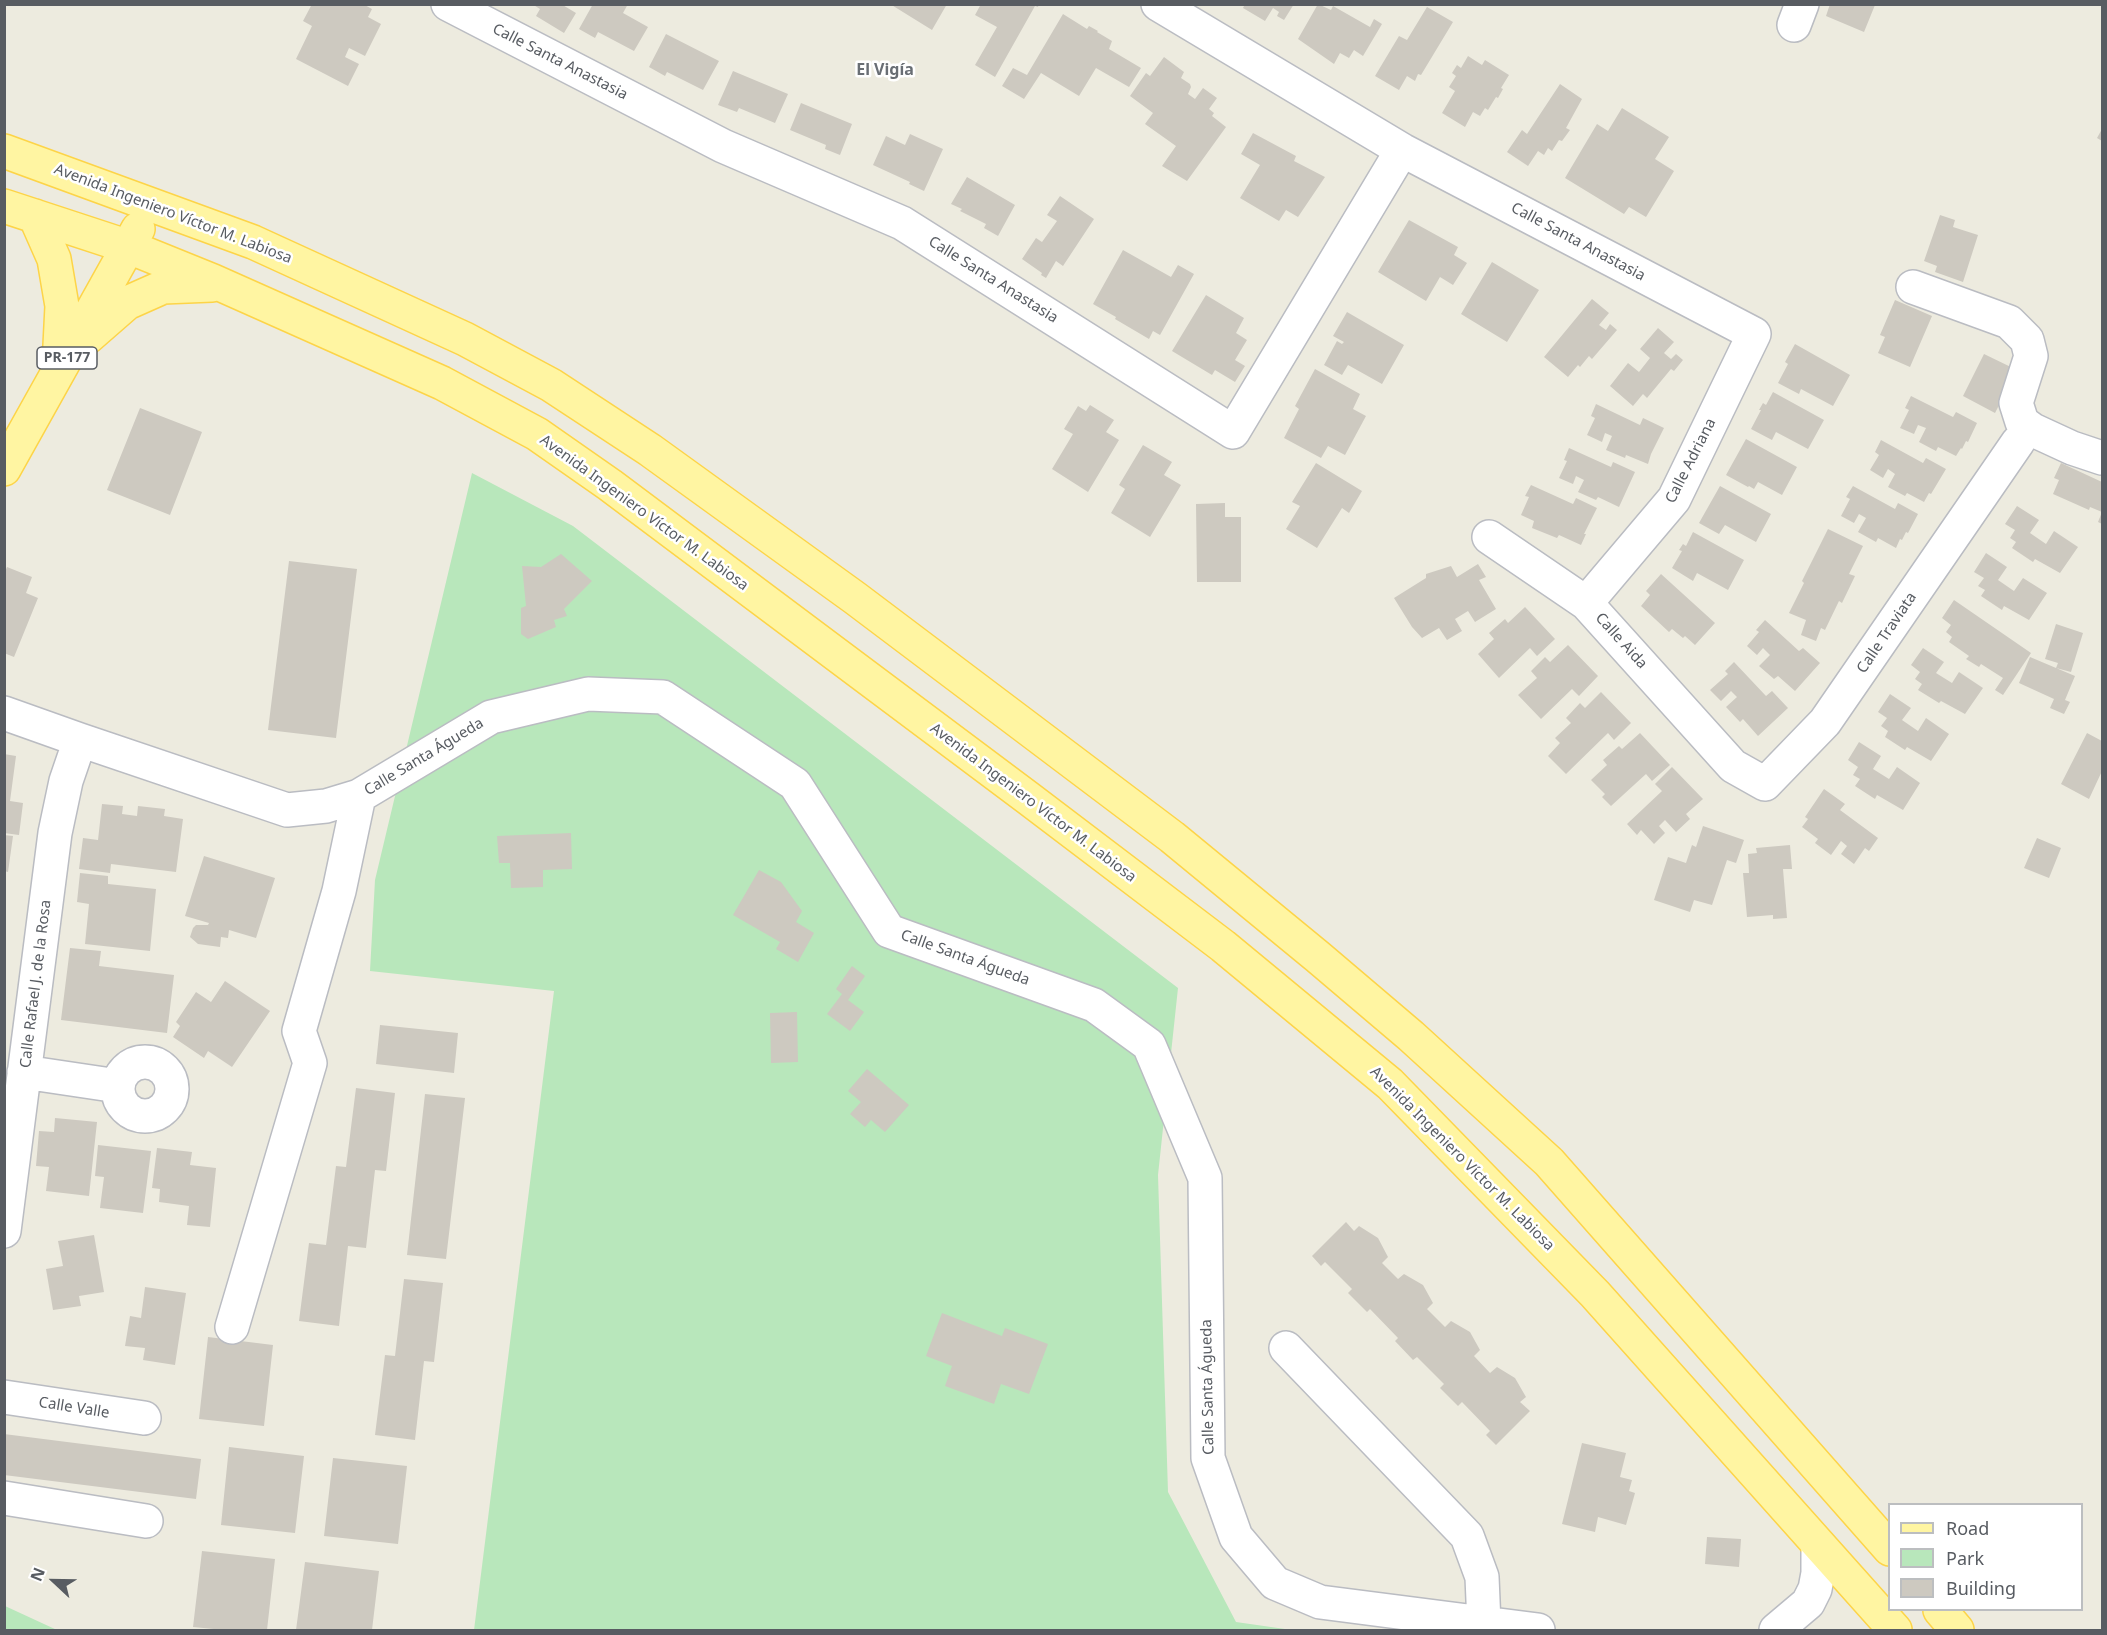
<!DOCTYPE html>
<html>
<head>
<meta charset="utf-8">
<style>
	body { margin:0 }
	#map { position:relative; width:2107px; height:1635px; overflow:hidden; background:#edebdf; font-family:"Noto Sans",sans-serif }
	canvas { display:block }
	.frame { position:absolute; inset:0; border:6px solid #585c62; pointer-events:none }
	.legend { position:absolute; left:1888px; top:1503px; width:195px; height:108px; box-sizing:border-box; background:#fff; border:2px solid #bcbec0; margin:0; padding:8px 10px; list-style:none; font-size:18px; color:#585c62 }
	.legend li { display:flex; align-items:center; gap:12px; height:30px }
	.legend b { width:30px; border:2px solid #bcbec0 }
	.north { position:absolute; left:24px; top:1551px; width:60px; height:60px; -webkit-text-stroke:4px #fff; paint-order:stroke; rotate:292deg; font-size:16px; font-weight:700; line-height:24px; text-align:center; color:#585c62 }
	.north::after { content:''; display:block; margin:auto; width:21px; height:27px; background:#585c62; clip-path:polygon(50% 0,100% 100%,50% 72%,0 100%) }
</style>
</head>
<body>
<div id="map">
<canvas width="2107" height="1635"></canvas>
<div class="frame"></div>
<ul class="legend">
<li><b style="height:8px;background:#fff5a2"></b>Road</li>
<li><b style="height:16px;background:#b8e7bb"></b>Park</li>
<li><b style="height:16px;background:#cdc9c0"></b>Building</li>
</ul>
<div class="north">N</div>
</div>
<script>
const c = document.querySelector('canvas').getContext('2d');
c.lineJoin = 'round';
function fillPath(path, color) {
  c.fillStyle = color;
  c.fill(path, 'evenodd');
}
function poly(rows) {
  const path = new Path2D();
  for (const r of rows) {
    if (r.length === 3) {
      path.moveTo(r[0] + r[2], r[1]);
      path.arc(r[0], r[1], r[2], 0, 2 * Math.PI);
      continue;
    }
    path.moveTo(r[0], r[1]);
    for (let i = 2; i < r.length; i += 2) path.lineTo(r[i], r[i + 1]);
  }
  return path;
}
function trace(path, color, width, dash) {
  c.strokeStyle = color;
  c.lineWidth = width;
  c.lineCap = dash ? 'butt' : 'round';
  c.setLineDash(dash || []);
  c.stroke(path);
}
function drawText(font, color, halo, rows, align = 'center') {
  c.font = font + ' "Noto Sans",sans-serif';
  c.lineWidth = 5;
  c.setLineDash([]);
  c.textBaseline = 'middle';
  c.strokeStyle = halo;
  c.fillStyle = color;
  for (const [text, x, y, turn = 0] of rows) {
    c.save();
    c.translate(x, y);
    c.rotate((+turn || 0) * Math.PI / 180);
    c.textAlign = isNaN(turn) ? turn : align;
    if (halo) c.strokeText(text, 0, 0);
    c.fillText(text, 0, 0);
    c.restore();
  }
}
fillPath(poly([
	[472,473,573,526,1178,988,1158,1175,1168,1492,1236,1622,1292,1630,474,1630,554,991,370,971,375,880],
	[4,1606,5,1606,57,1630,5,1630]
]), '#b8e7bb');
fillPath(poly([
	[312,4,363,4,372,9,368,17,381,24,365,56,349,48,345,57,359,64,348,86,296,59,312,26,303,21],
	[532,4,561,4,576,13,564,33,536,16,540,9],
	[593,4,628,4,623,13,648,27,634,51,598,32,595,38,579,29],
	[890,4,947,4,932,30],
	[981,4,1039,4,1038,7,1035,6,995,77,975,65,997,27,975,15],
	[1245,4,1294,4,1284,20,1277,16,1279,12,1273,8,1265,21,1243,8],
	[1318,4,1331,10,1333,6,1370,27,1374,19,1382,24,1363,56,1354,50,1349,58,1340,53,1334,64,1298,39],
	[1830,4,1874,4,1875,5,1864,32,1826,16],
	[1427,7,1453,22,1421,75,1418,74,1415,81,1407,76,1399,90,1375,76,1399,36,1407,40],
	[1063,14,1087,29,1089,26,1098,31,1097,32,1112,41,1109,49,1141,68,1129,87,1096,68,1079,96,1041,73,1024,99,1002,86,1013,68,1027,75],
	[666,34,719,61,703,90,667,72,665,76,649,67],
	[1468,56,1482,65,1485,60,1509,75,1501,88,1503,89,1498,98,1496,97,1488,110,1485,108,1480,116,1473,112,1465,127,1442,113,1455,91,1449,87,1456,76,1452,73,1457,65,1461,68],
	[1164,57,1184,72,1181,78,1190,84,1191,87,1188,94,1195,99,1203,88,1217,98,1209,109,1214,113,1212,116,1226,127,1187,181,1162,166,1176,146,1145,124,1153,113,1130,96,1146,73,1150,76],
	[733,71,788,94,775,123,739,108,737,112,718,105],
	[1560,84,1582,99,1566,128,1570,130,1562,141,1559,140,1552,151,1548,148,1544,155,1538,151,1528,166,1507,152,1522,130,1527,134],
	[801,103,852,124,840,155,825,149,826,145,790,130],
	[1622,108,1669,137,1655,159,1674,171,1646,217,1629,207,1624,214,1565,178,1597,124,1608,131],
	[2102,129,2102,141,2097,138],
	[1253,133,1296,156,1294,161,1325,177,1298,217,1286,210,1279,221,1240,198,1260,165,1241,154],
	[910,134,943,149,924,191,909,184,910,182,873,165,886,136,905,145],
	[967,177,1015,205,998,236,984,228,986,224,960,211,962,209,951,204],
	[1060,196,1094,219,1063,266,1056,261,1046,278,1041,275,1042,273,1022,259,1036,238,1042,242,1057,221,1047,215],
	[1940,215,1955,220,1953,227,1978,235,1963,282,1935,272,1937,266,1924,261],
	[1409,220,1458,247,1454,255,1467,263,1453,285,1440,277,1426,301,1378,272],
	[1123,250,1171,277,1178,265,1194,274,1160,335,1153,331,1149,339,1115,319,1116,317,1093,304],
	[1492,262,1539,290,1507,342,1461,314],
	[1206,295,1244,318,1236,333,1247,340,1235,360,1245,366,1235,382,1215,370,1212,375,1172,351],
	[1592,299,1609,313,1599,325,1606,330,1610,324,1617,330,1592,359,1589,356,1580,367,1578,365,1568,377,1544,357],
	[1895,300,1932,316,1910,367,1878,353,1885,337,1880,335],
	[1347,312,1404,345,1382,384,1348,365,1342,375,1324,365,1337,341,1342,344,1344,342,1333,336],
	[1658,328,1674,342,1664,353,1671,359,1676,354,1683,360,1674,371,1671,369,1647,398,1643,394,1633,406,1610,386,1628,363,1639,372,1650,358,1640,349],
	[1795,344,1850,375,1833,406,1801,389,1799,394,1778,383,1788,364,1785,362],
	[1984,354,2017,370,1995,413,1963,396],
	[1315,369,1360,394,1353,409,1366,416,1345,455,1328,446,1321,458,1284,438,1299,409,1295,406],
	[1773,392,1824,420,1808,449,1776,432,1772,440,1751,429,1761,410,1759,410,1763,403,1766,405],
	[1911,396,1953,417,1956,412,1977,423,1968,442,1966,441,1962,449,1961,448,1956,456,1938,447,1936,451,1919,442,1926,428,1918,425,1914,434,1900,428,1909,410,1905,408],
	[1596,404,1640,425,1643,418,1664,428,1651,454,1648,464,1626,455,1625,458,1606,450,1612,436,1605,433,1602,442,1587,435,1595,418,1591,416],
	[1090,405,1114,420,1106,432,1119,440,1088,492,1052,469,1073,434,1064,429,1078,406,1086,411],
	[140,408,202,432,170,515,107,490],
	[1746,439,1797,467,1782,495,1758,482,1754,489,1749,486,1748,487,1726,475],
	[1881,440,1923,463,1926,458,1946,469,1931,494,1929,493,1924,502,1907,493,1905,496,1888,487,1895,474,1888,469,1883,478,1870,470,1879,455,1875,452],
	[1143,445,1172,462,1164,475,1181,485,1150,537,1111,513,1125,489,1119,485],
	[1569,448,1611,467,1613,462,1635,472,1619,507,1598,497,1596,500,1578,492,1584,480,1576,476,1573,484,1559,478,1567,461,1564,460],
	[1316,463,1362,491,1349,513,1342,508,1317,548,1286,529,1300,506,1292,502],
	[2061,463,2102,482,2102,524,2098,522,2102,512,2090,507,2089,510,2053,494,2059,480,2054,478],
	[1531,485,1573,504,1576,498,1597,508,1584,534,1586,534,1581,545,1559,535,1557,538,1532,528,1534,521,1521,515,1529,497,1525,496],
	[1720,486,1771,514,1756,542,1725,525,1719,534,1699,523],
	[1853,486,1895,509,1898,503,1918,514,1908,533,1906,532,1902,540,1900,539,1896,548,1878,538,1876,542,1858,532,1866,518,1859,514,1854,523,1841,516,1850,499,1846,497],
	[1225,503,1225,517,1241,517,1241,582,1197,582,1196,504],
	[2017,506,2039,520,2030,533,2046,544,2054,531,2078,547,2060,573,2035,559,2033,562,2012,548,2016,542,2010,538,2015,530,2005,524],
	[1828,529,1863,546,1849,574,1855,576,1842,603,1839,601,1825,630,1821,628,1816,641,1801,635,1806,620,1789,613,1804,583,1802,581],
	[1693,532,1744,560,1728,590,1697,573,1693,581,1672,568,1682,551,1679,550,1683,544,1686,546],
	[1986,553,2007,567,1998,580,2014,591,2023,578,2047,593,2029,620,2004,606,2002,610,1981,596,1985,590,1978,586,1984,578,1974,572],
	[561,554,592,581,564,609,567,616,554,620,556,627,528,639,521,634,521,608,526,606,522,566,541,567],
	[289,561,357,569,336,738,268,730],
	[1478,564,1486,577,1479,580,1496,609,1475,622,1468,611,1455,619,1462,631,1447,640,1439,628,1422,638,1412,627,1394,598,1426,578,1426,574,1451,566,1457,577],
	[7,567,32,577,26,593,38,598,14,657,4,653,4,574],
	[1661,574,1715,623,1695,645,1685,636,1683,638,1672,629,1669,632,1641,606,1650,595,1646,591],
	[1954,600,2031,653,2003,695,1995,690,2003,678,1981,664,1979,667,1966,659,1969,656,1949,642,1952,637,1946,632,1951,625,1942,618],
	[1525,607,1555,639,1537,656,1530,648,1499,678,1478,654,1494,639,1489,633,1505,619,1508,623],
	[1765,620,1799,651,1803,648,1820,663,1795,691,1778,676,1774,679,1759,666,1770,655,1763,648,1757,655,1747,646,1759,632,1756,630],
	[2056,624,2083,633,2071,672,2056,668,2058,663,2045,659],
	[1568,645,1598,676,1579,696,1572,689,1541,719,1518,695,1537,678,1531,671,1545,657,1550,662],
	[1923,648,1944,662,1936,673,1952,683,1959,672,1983,688,1965,714,1941,701,1939,703,1918,690,1922,684,1915,679,1920,672,1911,665],
	[2030,657,2075,676,2065,700,2070,702,2064,714,2050,708,2054,699,2019,683],
	[1734,662,1766,696,1772,691,1788,708,1758,736,1743,719,1740,722,1726,707,1737,697,1731,691,1721,701,1710,690,1728,674,1725,671],
	[1601,692,1631,723,1614,740,1608,733,1566,774,1548,756,1560,743,1555,738,1571,723,1566,718,1580,703,1585,708],
	[1890,694,1911,708,1902,720,1918,731,1926,718,1949,734,1931,761,1907,747,1905,750,1885,737,1888,731,1881,726,1887,718,1878,712],
	[1640,733,1670,765,1652,781,1646,774,1611,806,1602,797,1605,794,1591,780,1607,765,1603,760,1619,746,1622,749],
	[2087,733,2102,741,2102,771,2089,799,2061,784],
	[1859,742,1881,756,1873,769,1889,779,1897,767,1920,783,1903,810,1877,795,1875,799,1855,786,1860,779,1853,775,1858,767,1848,760],
	[4,754,16,756,10,801,23,803,19,835,4,833],
	[1672,767,1703,799,1686,814,1690,819,1676,832,1665,820,1659,826,1665,833,1654,844,1641,830,1637,835,1627,824,1662,791,1655,784],
	[1824,789,1845,804,1840,810,1878,838,1869,851,1865,848,1854,864,1841,854,1847,846,1841,841,1831,855,1815,843,1818,839,1802,827,1808,819,1805,817],
	[102,804,123,806,122,814,137,816,138,806,165,809,164,816,183,819,176,872,111,864,110,873,79,869,83,838,98,840],
	[1703,826,1744,840,1736,863,1727,860,1712,905,1694,900,1690,912,1654,900,1668,857,1686,863,1692,845,1696,847],
	[571,833,572,869,543,870,543,887,511,888,510,863,499,863,497,836],
	[4,835,13,836,8,872,4,871],
	[2037,838,2061,848,2049,878,2024,868],
	[1790,845,1792,869,1783,869,1787,918,1773,919,1773,915,1747,917,1743,873,1749,873,1748,854,1757,853,1756,848],
	[204,856,275,878,256,938,229,930,228,938,221,937,220,947,198,944,190,937,193,928,196,925,208,925,209,923,185,916],
	[759,870,781,882,802,911,796,922,814,933,798,962,776,949,780,942,733,915],
	[80,873,108,876,108,884,156,889,150,951,85,944,89,904,77,902],
	[70,948,101,951,99,966,174,975,167,1033,61,1020],
	[852,966,865,976,848,1000,864,1012,850,1031,827,1014,842,994,836,989],
	[225,981,270,1011,232,1067,208,1051,204,1058,173,1037,180,1026,176,1022,196,992,211,1002],
	[797,1012,798,1062,771,1063,770,1013],
	[380,1025,458,1033,454,1073,376,1064],
	[867,1069,909,1105,885,1132,871,1120,865,1127,850,1114,861,1102,848,1091],
	[356,1088,395,1093,386,1171,375,1170,366,1248,348,1246,339,1326,299,1321,309,1243,326,1245,336,1166,346,1167],
	[425,1094,465,1098,446,1259,407,1255],
	[55,1118,97,1122,89,1196,46,1191,49,1167,36,1166,39,1131,54,1132],
	[98,1145,151,1151,143,1213,100,1208,104,1177,95,1176],
	[157,1148,192,1152,190,1165,216,1168,210,1227,187,1225,189,1206,159,1202,160,1189,152,1188],
	[1346,1222,1354,1231,1359,1226,1378,1238,1388,1257,1382,1263,1398,1279,1404,1274,1423,1285,1433,1303,1427,1309,1445,1327,1451,1321,1470,1332,1480,1350,1474,1356,1490,1373,1497,1367,1515,1378,1526,1397,1520,1402,1530,1411,1496,1445,1486,1435,1490,1431,1462,1402,1458,1406,1440,1388,1444,1384,1417,1357,1413,1360,1395,1341,1398,1338,1370,1309,1367,1312,1348,1293,1352,1289,1325,1262,1321,1266,1312,1256],
	[94,1235,104,1292,79,1296,81,1306,53,1310,46,1269,63,1266,58,1241],
	[404,1279,443,1283,434,1362,424,1361,415,1440,375,1435,385,1355,395,1356],
	[145,1287,186,1293,175,1365,143,1360,145,1348,125,1346,130,1316,141,1318],
	[942,1313,1002,1336,1005,1328,1048,1344,1029,1394,1001,1384,994,1404,945,1386,952,1366,926,1356],
	[208,1337,273,1345,264,1426,199,1419],
	[4,1434,201,1459,196,1499,4,1475],
	[1582,1443,1626,1453,1620,1477,1632,1480,1629,1491,1635,1493,1626,1525,1598,1517,1595,1532,1562,1524],
	[229,1447,304,1456,295,1533,221,1525],
	[333,1458,407,1466,398,1544,324,1536],
	[1707,1537,1741,1539,1739,1567,1705,1564],
	[202,1551,275,1559,267,1630,224,1630,193,1627],
	[305,1562,379,1571,372,1630,296,1630]
]), '#cdc9c0');
const minor = poly([
	[448,4,723,146,902,223,1233,432,1402,150],
	[1158,4,1402,150,1754,334,1674,499,1586,603],
	[1794,25,1802,4],
	[1913,287,2009,322,2027,340,2031,356,2016,403,2022,422,2033,430,2072,448,2102,458],
	[1489,537,1586,603,1733,766,1765,784,1825,722,2018,442],
	[4,713,80,740,287,810,326,806,359,796,491,717,588,694,663,697,795,784,889,931,1094,1005,1149,1045,1205,1178,1208,1458,1236,1537,1275,1583,1320,1602,1538,1630],
	[145,1089,27],
	[24,1072,118,1086],
	[4,1231,55,833,66,781,80,740],
	[232,1327,310,1063,299,1031,339,891,359,796],
	[1286,1348,1467,1536,1482,1577,1484,1624],
	[4,1397,144,1418],
	[4,1498,146,1521],
	[1776,1630,1808,1603,1815,1589,1818,1573,1818,1546]
]);
const major = poly([
	[4,151,253,242,465,339,551,385,650,450,855,598,1172,837,1318,957,1411,1036,1549,1162,1890,1549],
	[4,206,129,247,213,281,442,383,537,434,610,485,1028,798,1223,946,1390,1084,1595,1294,1895,1630],
	[35,216,54,259,62,306,59,365],
	[88,337,127,303,163,287,212,285],
	[4,469,138,229],
	[1940,1610,1957,1630]
]);
trace(minor, '#babcc2', 36);
trace(major, '#fdd448', 36);
trace(minor, '#fff', 33);
trace(major, '#fff5a2', 33);
for (const [x, y, w] of [
	[67,358,60]
]) {
  const box = new Path2D();
  box.roundRect(x - w / 2, y - 11, w, 22, 4.5);
  c.fillStyle = '#fff';
  c.fill(box);
  trace(box, '#585c62', 1.5);
}
drawText('bold 14px', '#585c62', null, [
	["PR-177",67,358]
]);
drawText('15px', '#585c62', '#fff', [
	["Calle Santa Anastasia",560,62,27],
	["Avenida Ingeniero Víctor M. Labiosa",173,214,21],
	["Calle Santa Anastasia",1578,242,28],
	["Calle Santa Anastasia",993,280,32],
	["Calle Adriana",1691,461,-63],
	["Avenida Ingeniero Víctor M. Labiosa",644,513,36],
	["Calle Traviata",1887,633,-56],
	["Calle Aida",1621,641,48],
	["Calle Santa Águeda",424,757,-31],
	["Avenida Ingeniero Víctor M. Labiosa",1033,803,37],
	["Calle Santa Águeda",965,958,20],
	["Calle Rafael J. de la Rosa",36,984,-83],
	["Avenida Ingeniero Víctor M. Labiosa",1462,1159,45],
	["Calle Santa Águeda",1208,1387,-91],
	["Calle Valle",74,1408,9]
]);
drawText('bold 16px', '#696e74', '#fff', [
	["El Vigía",885,70]
]);
</script>
</body>
</html>
